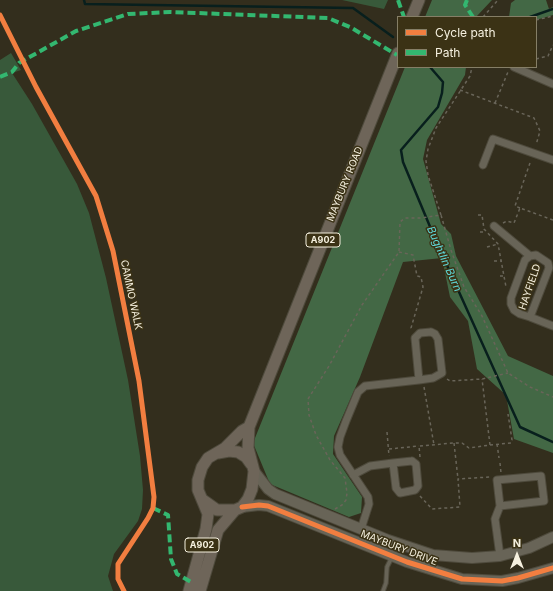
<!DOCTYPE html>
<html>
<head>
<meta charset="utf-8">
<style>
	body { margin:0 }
	#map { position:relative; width:553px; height:591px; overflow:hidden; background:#332e1d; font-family:Inter,sans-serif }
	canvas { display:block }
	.legend { position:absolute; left:397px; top:16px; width:140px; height:52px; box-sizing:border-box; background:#3b3215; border:1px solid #857e66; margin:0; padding:5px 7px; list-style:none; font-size:12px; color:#f5f0df }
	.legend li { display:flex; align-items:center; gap:8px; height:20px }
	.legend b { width:20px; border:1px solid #857e66 }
	.north { position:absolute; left:497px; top:535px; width:40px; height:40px; -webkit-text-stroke:3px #3b3215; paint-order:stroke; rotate:0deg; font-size:11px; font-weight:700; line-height:16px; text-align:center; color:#f5f0df }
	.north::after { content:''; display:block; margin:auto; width:14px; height:18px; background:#f5f0df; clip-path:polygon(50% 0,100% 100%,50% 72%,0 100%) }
</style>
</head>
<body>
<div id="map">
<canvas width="553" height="591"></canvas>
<ul class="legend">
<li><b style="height:5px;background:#f27e40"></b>Cycle path</li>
<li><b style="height:5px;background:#33b770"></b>Path</li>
</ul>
<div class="north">N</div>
</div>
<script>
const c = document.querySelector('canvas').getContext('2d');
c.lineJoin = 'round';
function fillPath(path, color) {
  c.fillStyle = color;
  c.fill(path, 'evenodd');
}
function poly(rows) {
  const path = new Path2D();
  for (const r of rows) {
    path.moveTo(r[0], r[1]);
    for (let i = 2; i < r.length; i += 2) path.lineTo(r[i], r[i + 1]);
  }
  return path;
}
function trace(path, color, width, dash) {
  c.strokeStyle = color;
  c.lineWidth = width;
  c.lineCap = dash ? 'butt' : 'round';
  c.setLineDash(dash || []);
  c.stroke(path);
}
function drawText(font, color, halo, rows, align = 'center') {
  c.font = font + ' Inter,sans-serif';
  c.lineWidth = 3;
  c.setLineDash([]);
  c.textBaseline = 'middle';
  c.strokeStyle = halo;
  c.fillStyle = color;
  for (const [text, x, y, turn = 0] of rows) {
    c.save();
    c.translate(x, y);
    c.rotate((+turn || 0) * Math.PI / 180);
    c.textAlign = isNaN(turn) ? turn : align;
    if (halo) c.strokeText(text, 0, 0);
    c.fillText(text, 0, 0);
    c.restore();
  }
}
fillPath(poly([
	[342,0,388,0,384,9],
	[11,53,21,70,12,73,32,104,77,184,89,213,106,278,128,380,140,456,143,490,142,509,138,521,114,554,108,576,113,591,0,591,0,60]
]), '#38593a');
fillPath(poly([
	[432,0,492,0,476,17,425,17],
	[515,0,546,0,549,9,553,7,553,15,536,20,536,17,509,17,511,3],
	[405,67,466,67,465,75,427,140,423,159,441,224,451,234,456,256,508,356,553,376,553,453,514,439,506,395,477,369,468,321,450,297,442,258,403,262,360,377,334,436,333,454,362,497,361,513,349,517,270,484,253,443]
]), '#436845');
trace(poly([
	[84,0,85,4,353,8,393,37],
	[530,17,553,9],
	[430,67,443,82,442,93,438,107,401,150,403,162,436,241,520,427,553,442]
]), '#081f1d', 2.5);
const lane = poly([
	[383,591,386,583,387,567,392,557]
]);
const street = poly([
	[514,67,553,84],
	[483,165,493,139,553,160],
	[494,226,530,256],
	[530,317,549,268,548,263,536,255,530,256,525,260,511,298,511,304,514,310,520,314,530,317,553,326],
	[431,332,435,334,438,339,442,373,433,378,419,380,415,338,420,333,431,332],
	[412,461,416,464,418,486,415,490,400,493,396,488,393,463,412,461],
	[353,475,370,466,393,463],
	[500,506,544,501,541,476,497,480,500,506,495,519,500,556],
	[361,529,369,504,368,497,340,455,338,447,340,437,346,421,358,392,365,386,419,380]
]);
const secondary = poly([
	[254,471,268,489,275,494,388,540,433,555,472,558,500,556,529,548,553,537],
	[242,507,259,505,268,506,407,562,462,579,502,581,518,578,553,568]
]);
const primary = poly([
	[412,17,419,0],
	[218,453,229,451,238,452,246,457,251,464],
	[203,500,217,510,235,510],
	[189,591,206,529,208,514,198,490,198,480,202,467,208,458,225,448,242,431,249,427],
	[200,591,218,530,235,510,242,507,248,499,252,489,254,471,248,448,249,427,398,53]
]);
trace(lane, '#4e4a3c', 5.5);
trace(street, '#4e4a3c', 9);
trace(secondary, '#4e4a3c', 12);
trace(primary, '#4e4a3c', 13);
trace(poly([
	[483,17,498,0],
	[536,20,553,16],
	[536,59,548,56,553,45],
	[460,90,534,118,540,131,536,145],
	[495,103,508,72],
	[520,208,515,206,531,160],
	[441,215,428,175,426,161,428,149,436,128,470,76,472,67],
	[478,215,482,215,484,229,498,244,506,287],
	[503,223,507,221,514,223,520,208,553,220],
	[480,232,485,232],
	[487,247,498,244],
	[399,252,413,255,417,276,421,277,423,287,411,328,412,331],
	[494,261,502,261],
	[500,276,505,276],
	[447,379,450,381,482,379,508,373],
	[424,387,434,445],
	[387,432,389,456],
	[454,443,458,479],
	[497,444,499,458],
	[490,445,511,443,512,440,508,414],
	[389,449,419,446],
	[420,457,419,446,454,443,462,443,469,448,490,445,482,379],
	[500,463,501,473],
	[420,496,432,509,460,507,458,479,490,477],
	[335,509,342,505,346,500,347,493,345,478,330,460,316,435,309,415,308,399,329,366,362,305,399,252,400,222,405,218,421,218,441,215,451,250,464,287,482,316,508,373,530,387,553,397]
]), '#696559', 1.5, [3, 3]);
trace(lane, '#686457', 3.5);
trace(street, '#686457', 7);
trace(secondary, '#686457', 10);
trace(primary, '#6e6559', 11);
trace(poly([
	[398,0,404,17],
	[467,0,465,5,473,17],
	[0,77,12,72,19,63,76,31,128,14,170,12,328,18,350,27,397,55],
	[153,508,168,515,171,559,177,574,191,582]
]), '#33b770', 4, [8, 4]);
trace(poly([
	[0,15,36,87,96,196,113,251,139,381,154,497,153,508,148,518,118,564,118,579,124,591],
	[242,507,259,505,268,506,407,562,462,579,502,581,518,578,553,568]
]), '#f27e40', 5);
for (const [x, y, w] of [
	[323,240,34],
	[202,545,34]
]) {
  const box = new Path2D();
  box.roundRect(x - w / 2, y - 7, w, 14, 3);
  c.fillStyle = '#3b3215';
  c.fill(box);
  trace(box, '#f5f0df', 1);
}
drawText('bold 9px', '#f5f0df', null, [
	["A902",323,240],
	["A902",202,545]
]);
drawText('10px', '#f5f0df', '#3b3215', [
	["MAYBURY ROAD",345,184,-68],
	["HAYFIELD",530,287,-71],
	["CAMMO WALK",131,295,78],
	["MAYBURY DRIVE",399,548,21]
]);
drawText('italic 11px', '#5ed6d6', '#3b3215', [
	["Bughtlin Burn",444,259,66]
]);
</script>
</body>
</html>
